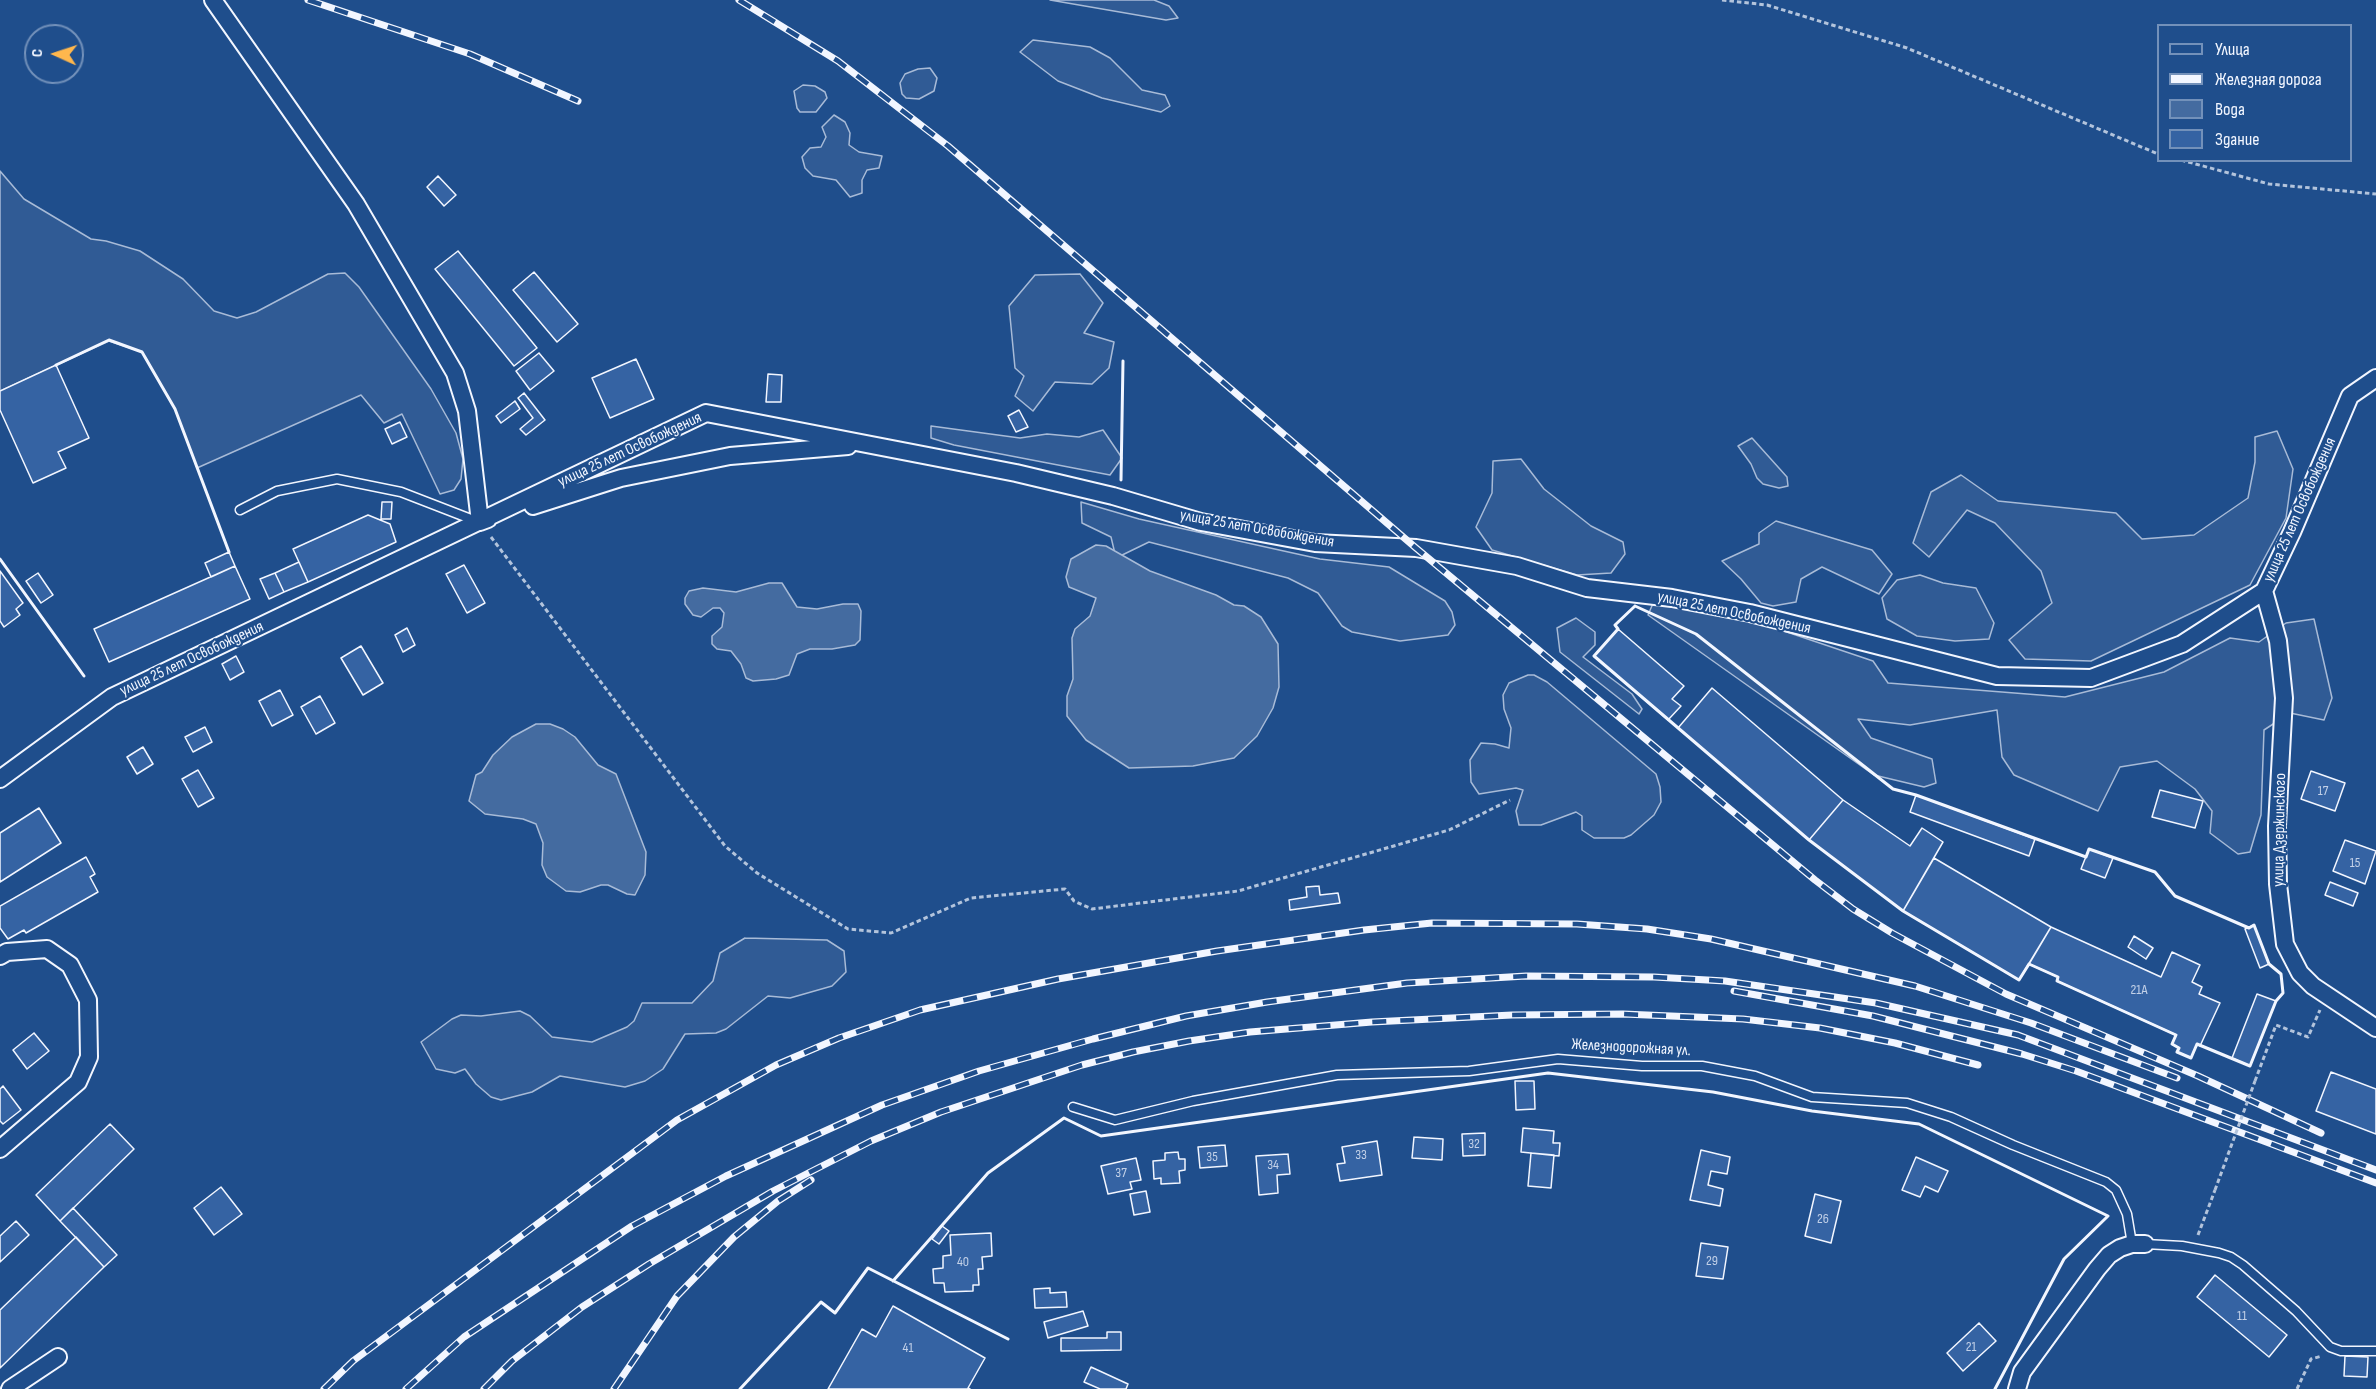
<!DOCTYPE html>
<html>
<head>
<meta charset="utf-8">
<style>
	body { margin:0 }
	#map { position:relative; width:2376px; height:1389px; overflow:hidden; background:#1f4e8c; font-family:"Sofia Sans Condensed",sans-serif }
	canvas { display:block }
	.legend { position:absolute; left:2157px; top:24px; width:195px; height:138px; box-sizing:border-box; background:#1f4e8c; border:2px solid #7391ba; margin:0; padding:8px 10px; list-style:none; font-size:18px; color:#f2f6ff }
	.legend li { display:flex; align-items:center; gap:12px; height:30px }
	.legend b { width:30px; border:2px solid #7391ba }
	.north { position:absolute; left:24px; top:24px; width:60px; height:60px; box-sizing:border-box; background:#1f4e8c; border:2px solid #7391ba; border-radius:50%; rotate:273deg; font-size:16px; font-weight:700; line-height:24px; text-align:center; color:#f2f6ff }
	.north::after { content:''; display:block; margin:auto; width:21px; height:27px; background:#ffb74d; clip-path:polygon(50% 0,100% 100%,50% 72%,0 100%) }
</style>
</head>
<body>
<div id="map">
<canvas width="2376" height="1389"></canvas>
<ul class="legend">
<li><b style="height:8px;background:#1f4e8c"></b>Улица</li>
<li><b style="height:8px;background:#f2f6ff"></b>Железная дорога</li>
<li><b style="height:16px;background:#446ba0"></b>Вода</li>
<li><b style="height:16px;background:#3563a3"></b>Здание</li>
</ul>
<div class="north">С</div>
</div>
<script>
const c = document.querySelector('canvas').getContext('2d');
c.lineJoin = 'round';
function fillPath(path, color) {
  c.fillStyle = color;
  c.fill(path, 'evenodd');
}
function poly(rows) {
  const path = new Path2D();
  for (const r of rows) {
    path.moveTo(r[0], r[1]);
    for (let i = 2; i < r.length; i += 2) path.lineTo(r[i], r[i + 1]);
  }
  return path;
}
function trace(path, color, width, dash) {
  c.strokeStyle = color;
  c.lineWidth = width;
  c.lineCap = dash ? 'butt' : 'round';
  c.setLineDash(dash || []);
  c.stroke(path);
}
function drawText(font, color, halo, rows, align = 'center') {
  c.font = font + ' "Sofia Sans Condensed",sans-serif';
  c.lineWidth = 4.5;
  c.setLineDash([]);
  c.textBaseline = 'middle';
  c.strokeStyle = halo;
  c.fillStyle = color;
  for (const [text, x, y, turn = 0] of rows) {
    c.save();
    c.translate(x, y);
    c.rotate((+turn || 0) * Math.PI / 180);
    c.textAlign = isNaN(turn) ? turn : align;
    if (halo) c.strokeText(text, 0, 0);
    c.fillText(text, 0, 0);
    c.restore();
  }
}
const built = poly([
	[1050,0,1154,0,1169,6,1178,18,1166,20,1050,0],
	[1033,40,1090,47,1110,58,1142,90,1165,95,1170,106,1161,112,1102,98,1058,81,1020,52,1033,40],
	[930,68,937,78,934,91,919,99,906,98,902,94,900,83,905,74,918,69,930,68],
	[803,85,815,86,825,92,827,98,816,112,800,112,797,108,794,91,803,85],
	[834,115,845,122,850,133,849,145,859,152,882,156,879,168,867,170,862,180,862,193,850,197,836,180,813,176,805,168,802,157,810,148,821,147,826,137,822,127,834,115],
	[0,171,24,199,91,239,106,241,140,251,183,279,214,311,237,318,256,312,328,274,345,273,359,287,431,389,456,433,463,459,461,479,454,490,440,494,402,414,384,423,361,395,197,468,175,409,142,352,109,341,0,391,0,171],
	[1080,274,1103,303,1084,333,1114,342,1109,368,1092,384,1055,382,1033,411,1015,396,1024,376,1015,368,1009,306,1035,275,1080,274],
	[931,426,1020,438,1047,434,1079,437,1103,430,1122,458,1110,475,954,445,931,438,931,426],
	[2277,431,2293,469,2286,518,2250,585,2091,661,2025,659,2009,640,2052,603,2041,571,1995,523,1967,510,1929,557,1913,543,1931,492,1961,475,1998,501,2116,513,2142,539,2194,535,2248,498,2255,462,2255,437,2277,431],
	[1752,438,1787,477,1788,486,1779,488,1763,484,1757,478,1751,464,1738,446,1752,438],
	[1521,459,1544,489,1591,526,1623,542,1625,554,1611,573,1577,575,1492,550,1476,527,1492,493,1493,461,1521,459],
	[1081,502,1139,519,1320,559,1389,567,1445,601,1452,612,1455,625,1448,635,1400,641,1352,632,1342,626,1318,593,1288,578,1149,542,1116,558,1111,537,1082,523,1081,502],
	[1776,521,1872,550,1892,574,1879,594,1822,567,1801,579,1796,602,1773,606,1761,603,1741,579,1722,561,1759,544,1759,533,1776,521],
	[1920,575,1943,583,1976,588,1994,623,1989,639,1955,641,1917,636,1887,619,1882,598,1897,580,1920,575],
	[1654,601,1769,626,1873,661,1888,683,2065,697,2164,672,2230,638,2259,642,2286,623,2314,619,2332,698,2324,720,2290,713,2264,730,2261,815,2250,852,2238,854,2210,833,2212,811,2195,789,2157,761,2120,767,2098,811,2014,775,2002,757,1997,710,1910,725,1858,719,1871,738,1932,759,1936,783,1924,787,1874,775,1648,615,1654,601],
	[1576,618,1595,632,1595,645,1583,657,1632,694,1642,709,1639,714,1560,652,1557,628,1576,618],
	[1528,675,1534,675,1547,682,1656,774,1660,787,1661,802,1654,815,1631,835,1624,838,1594,838,1582,830,1582,816,1576,812,1541,825,1519,825,1516,811,1523,790,1516,788,1479,794,1471,782,1470,760,1481,743,1495,744,1509,748,1511,728,1504,709,1503,695,1509,683,1528,675],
	[745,938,827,940,844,951,846,972,832,986,790,998,768,996,726,1029,716,1033,685,1034,663,1069,645,1081,625,1087,560,1076,532,1092,501,1100,491,1097,476,1084,465,1069,455,1073,436,1069,421,1042,452,1019,461,1015,481,1016,520,1011,530,1016,552,1037,592,1042,627,1027,634,1021,642,1003,692,1003,713,981,720,953,745,938]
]);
fillPath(built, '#305b95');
trace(built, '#a8bbd7', 1.5);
const water = poly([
	[1096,545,1106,546,1150,571,1216,595,1234,605,1244,606,1261,617,1278,644,1279,687,1273,708,1257,736,1234,758,1193,766,1129,768,1086,740,1067,716,1067,696,1073,679,1072,638,1075,629,1090,616,1096,598,1069,587,1066,577,1071,559,1096,545],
	[769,583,782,583,797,607,817,609,843,604,858,604,861,611,860,640,855,645,832,649,810,649,797,654,789,675,776,679,753,681,746,678,741,664,731,651,717,649,712,644,712,636,722,627,724,613,720,608,713,608,701,617,693,615,685,604,685,598,689,591,703,588,736,592,769,583],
	[536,724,550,724,563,729,575,737,598,765,616,774,646,852,645,875,635,895,627,894,608,885,601,885,580,892,566,891,547,877,542,865,543,843,536,824,523,819,485,814,469,801,476,775,482,772,493,755,512,737,536,724]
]);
fillPath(water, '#446ba0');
trace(water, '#a8bbd7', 1.5);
const building = poly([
	[438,176,456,195,444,206,427,187,438,176],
	[458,251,537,348,514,366,435,269,458,251],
	[534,272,578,324,557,342,513,290,534,272],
	[539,353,554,371,530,390,516,371,539,353],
	[636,359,654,399,610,418,592,378,636,359],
	[56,365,89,438,58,452,66,468,33,483,0,410,0,391,56,365],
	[768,374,782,375,781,402,766,402,768,374],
	[524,393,545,420,526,435,520,429,533,418,518,398,524,393],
	[515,401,520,409,501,423,496,416,515,401],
	[1019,410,1028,427,1016,432,1008,416,1019,410],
	[400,422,407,437,392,444,385,429,400,422],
	[382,502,392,502,391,519,381,519,382,502],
	[368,515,390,524,396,542,308,582,293,549,368,515],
	[229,552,235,566,211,577,205,563,229,552],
	[299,562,308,582,284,592,275,573,299,562],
	[464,565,485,603,467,613,446,574,464,565],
	[235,566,250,599,109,662,94,629,235,566],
	[0,571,23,603,16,609,20,615,4,627,0,621,0,571],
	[38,573,53,595,41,603,26,581,38,573],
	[275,573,284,592,269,599,260,579,275,573],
	[407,628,415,645,403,652,395,635,407,628],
	[1618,629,1684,686,1672,699,1681,706,1668,720,1594,656,1618,629],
	[361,646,383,683,363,695,341,658,361,646],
	[236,656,244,672,230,680,222,664,236,656],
	[1712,688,1843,800,1809,840,1678,728,1712,688],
	[280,690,293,715,272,726,259,701,280,690],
	[320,696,335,723,316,734,301,707,320,696],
	[205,727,212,742,193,752,185,737,205,727],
	[143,747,153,764,137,774,127,757,143,747],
	[198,770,214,798,198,807,182,779,198,770],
	[2311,771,2345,783,2335,811,2301,799,2311,771],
	[2160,790,2203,801,2195,828,2152,817,2160,790],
	[1916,795,2035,839,2029,856,1910,812,1916,795],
	[1843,800,1910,846,1922,828,1943,842,1903,911,1809,840,1843,800],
	[39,808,61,843,0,882,0,833,39,808],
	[2345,840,2376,851,2365,884,2333,871,2345,840],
	[2089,849,2113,858,2105,878,2081,869,2089,849],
	[86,857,95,874,90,877,98,892,26,933,24,930,8,939,0,928,0,906,86,857],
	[1934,858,2051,927,2019,980,1903,911,1934,858],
	[2330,882,2358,893,2353,906,2325,895,2330,882],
	[1319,886,1320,895,1338,893,1340,903,1290,910,1289,900,1307,897,1306,887,1319,886],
	[2254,925,2269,964,2260,968,2245,929,2254,925],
	[2051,927,2161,977,2172,952,2200,965,2192,982,2202,987,2199,994,2220,1003,2200,1046,2197,1044,2191,1058,2177,1052,2179,1048,2172,1044,2176,1035,2057,981,2058,977,2029,964,2051,927],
	[2134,936,2153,948,2146,959,2128,947,2134,936],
	[2257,994,2276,1001,2250,1066,2232,1058,2257,994],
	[34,1033,49,1051,27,1069,13,1050,34,1033],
	[2331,1072,2376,1089,2376,1134,2316,1111,2331,1072],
	[1515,1081,1534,1081,1535,1109,1516,1110,1515,1081],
	[3,1086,21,1110,3,1124,0,1121,0,1089,3,1086],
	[110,1124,134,1149,60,1221,36,1195,110,1124],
	[1523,1128,1554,1131,1553,1143,1560,1143,1559,1156,1521,1152,1523,1128],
	[1485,1133,1485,1155,1463,1156,1462,1134,1485,1133],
	[1414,1137,1443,1139,1442,1160,1412,1158,1414,1137],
	[1377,1141,1382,1175,1340,1181,1337,1164,1345,1163,1342,1147,1377,1141],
	[1225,1145,1227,1166,1200,1168,1198,1147,1225,1145],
	[1701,1150,1730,1157,1727,1174,1711,1171,1708,1185,1723,1189,1720,1206,1690,1200,1701,1150],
	[1178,1152,1179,1159,1185,1159,1185,1170,1179,1171,1180,1183,1161,1184,1161,1178,1154,1179,1153,1161,1165,1160,1165,1153,1178,1152],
	[1531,1153,1554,1155,1551,1188,1528,1186,1531,1153],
	[1288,1154,1290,1174,1277,1175,1278,1193,1259,1195,1256,1156,1288,1154],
	[1916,1157,1948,1171,1938,1192,1925,1186,1920,1197,1902,1190,1916,1157],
	[1136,1158,1141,1180,1130,1182,1132,1189,1108,1194,1101,1166,1136,1158],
	[221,1187,242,1214,214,1235,194,1208,221,1187],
	[1146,1191,1150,1212,1134,1215,1130,1194,1146,1191],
	[1815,1194,1841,1201,1831,1243,1805,1236,1815,1194],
	[73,1208,117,1255,104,1267,60,1221,73,1208],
	[16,1221,29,1235,0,1262,0,1236,16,1221],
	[942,1226,949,1231,939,1244,932,1239,942,1226],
	[991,1233,992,1256,982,1257,983,1269,978,1269,979,1285,973,1285,973,1291,945,1292,944,1283,934,1283,933,1269,943,1268,943,1256,951,1255,950,1235,991,1233],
	[76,1237,104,1267,0,1368,0,1310,76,1237],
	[1701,1243,1728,1247,1723,1279,1696,1276,1701,1243],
	[2215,1275,2287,1335,2269,1357,2197,1297,2215,1275],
	[1050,1288,1050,1293,1066,1292,1067,1307,1035,1308,1034,1289,1050,1288],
	[893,1306,985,1358,968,1388,970,1389,828,1389,862,1329,876,1337,893,1306],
	[1083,1311,1088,1326,1048,1338,1044,1322,1083,1311],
	[1979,1323,1996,1341,1963,1371,1947,1353,1979,1323],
	[1107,1332,1121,1332,1121,1350,1061,1351,1061,1338,1107,1338,1107,1332],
	[2345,1356,2368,1357,2367,1377,2344,1376,2345,1356],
	[1091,1367,1128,1384,1126,1389,1100,1389,1084,1382,1091,1367]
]);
fillPath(building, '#3563a3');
trace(building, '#f2f6ff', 1.5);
const service = poly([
	[240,510,277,491,337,479,401,492,476,521],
	[1073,1107,1115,1120,1193,1101,1337,1075,1469,1071,1558,1059,1642,1066,1702,1066,1755,1076,1812,1097,1907,1103,1951,1117,2013,1145,2106,1182,2116,1190,2127,1214,2132,1244],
	[2145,1244,2182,1246,2219,1253,2231,1257,2243,1265,2296,1311,2330,1347,2341,1351,2376,1351]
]);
const minor = poly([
	[213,0,356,204,455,373,467,411,480,522,488,519],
	[533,506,621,478,730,456,848,446],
	[2264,591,2278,641,2284,698,2277,826,2278,884,2285,944,2300,973,2313,986,2376,1028],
	[0,779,112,697,706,413,1016,473,1113,496,1201,522,1315,543,1416,548,1517,566,1587,588,1672,598,1750,613,1997,676,2091,678,2182,644,2264,591,2292,532,2350,396,2376,378],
	[0,956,7,952,47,949,70,965,88,1000,89,1057,78,1082,0,1149],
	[10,1389,58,1357],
	[2017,1389,2022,1372,2097,1269,2109,1255,2120,1248,2132,1244,2145,1244]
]);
trace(service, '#f2f6ff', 11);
trace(minor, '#f2f6ff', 20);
trace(poly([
	[1722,0,1767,5,1907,48,2158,154],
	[2181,160,2269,184,2376,194],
	[491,537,725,846,757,873,848,929,891,933,971,898,1065,889,1074,901,1092,909,1238,891,1449,830,1510,800],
	[2255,1081,2276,1025,2308,1037,2320,1010],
	[2198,1235,2215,1190],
	[2297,1389,2311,1359,2322,1356]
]), '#b3c4dc', 3, [4.5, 3]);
trace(service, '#1f4e8c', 8);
trace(minor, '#1f4e8c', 16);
const rail = poly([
	[308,0,470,54,578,101],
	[739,0,838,61,948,146,1416,548,1815,880,1853,909,1892,933,2006,994,2198,1076,2321,1133],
	[1734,991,1873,1016,2022,1054,2076,1071,2376,1183],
	[324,1389,353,1361,677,1120,776,1065,839,1038,920,1010,1058,979,1217,951,1364,930,1432,923,1577,924,1647,929,1711,939,1915,986,2031,1023,2177,1078],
	[406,1389,464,1337,632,1226,726,1176,882,1105,979,1071,1093,1039,1186,1016,1267,1002,1407,983,1526,976,1654,977,1725,981,1876,1003,2018,1035,2376,1170],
	[484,1389,512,1361,582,1307,649,1264,773,1191,871,1141,941,1112,1082,1065,1133,1052,1189,1041,1250,1032,1372,1022,1512,1015,1623,1014,1743,1019,1820,1028,1895,1043,1978,1065],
	[614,1389,677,1296,734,1237,778,1201,811,1180]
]);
trace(rail, '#f2f6ff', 7);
trace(rail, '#1f4e8c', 4.5, [14]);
trace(poly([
	[2215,1190,2255,1081]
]), '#b3c4dc', 3, [4.5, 3]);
trace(poly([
	[56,365,109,340,142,352,175,409,229,552],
	[1121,480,1123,361],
	[0,559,84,676],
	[1635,606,1696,634,1893,789,1916,795,2086,857,2089,849,2155,872,2175,896,2249,928,2254,925,2269,964,2281,974,2283,993,2276,1001,2250,1066,2197,1044,2191,1058,2177,1052,2179,1048,2172,1044,2176,1035,2057,981,2058,977,2029,964,2019,980,1903,911,1809,840,1594,656,1618,629,1615,625,1635,606],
	[893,1281,988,1173,1064,1118,1101,1136,1548,1073,1713,1092,1812,1111,1919,1124,2108,1216,2064,1259,1995,1389],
	[740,1389,821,1302,835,1313,868,1268,1008,1339]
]), '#f2f6ff', 3);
drawText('14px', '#c3d1e8', null, [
	["17",2323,791],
	["15",2355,863],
	["21А",2139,990],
	["32",1474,1144],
	["33",1361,1155],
	["35",1212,1157],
	["34",1273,1165],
	["37",1121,1173],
	["26",1823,1219],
	["29",1712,1261],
	["40",963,1262],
	["11",2242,1316],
	["21",1971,1347],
	["41",908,1348]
]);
drawText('16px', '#f2f6ff', '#1f4e8c', [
	["улица 25 лет Освобождения",630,450,-25],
	["улица 25 лет Освобождения",2300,510,-66],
	["улица 25 лет Освобождения",1257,529,10],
	["улица 25 лет Освобождения",1734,613,12],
	["улица 25 лет Освобождения",192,659,-25],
	["улица Дзержинского",2280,830,-89],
	["Железнодорожная ул.",1631,1048,3]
]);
</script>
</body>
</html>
